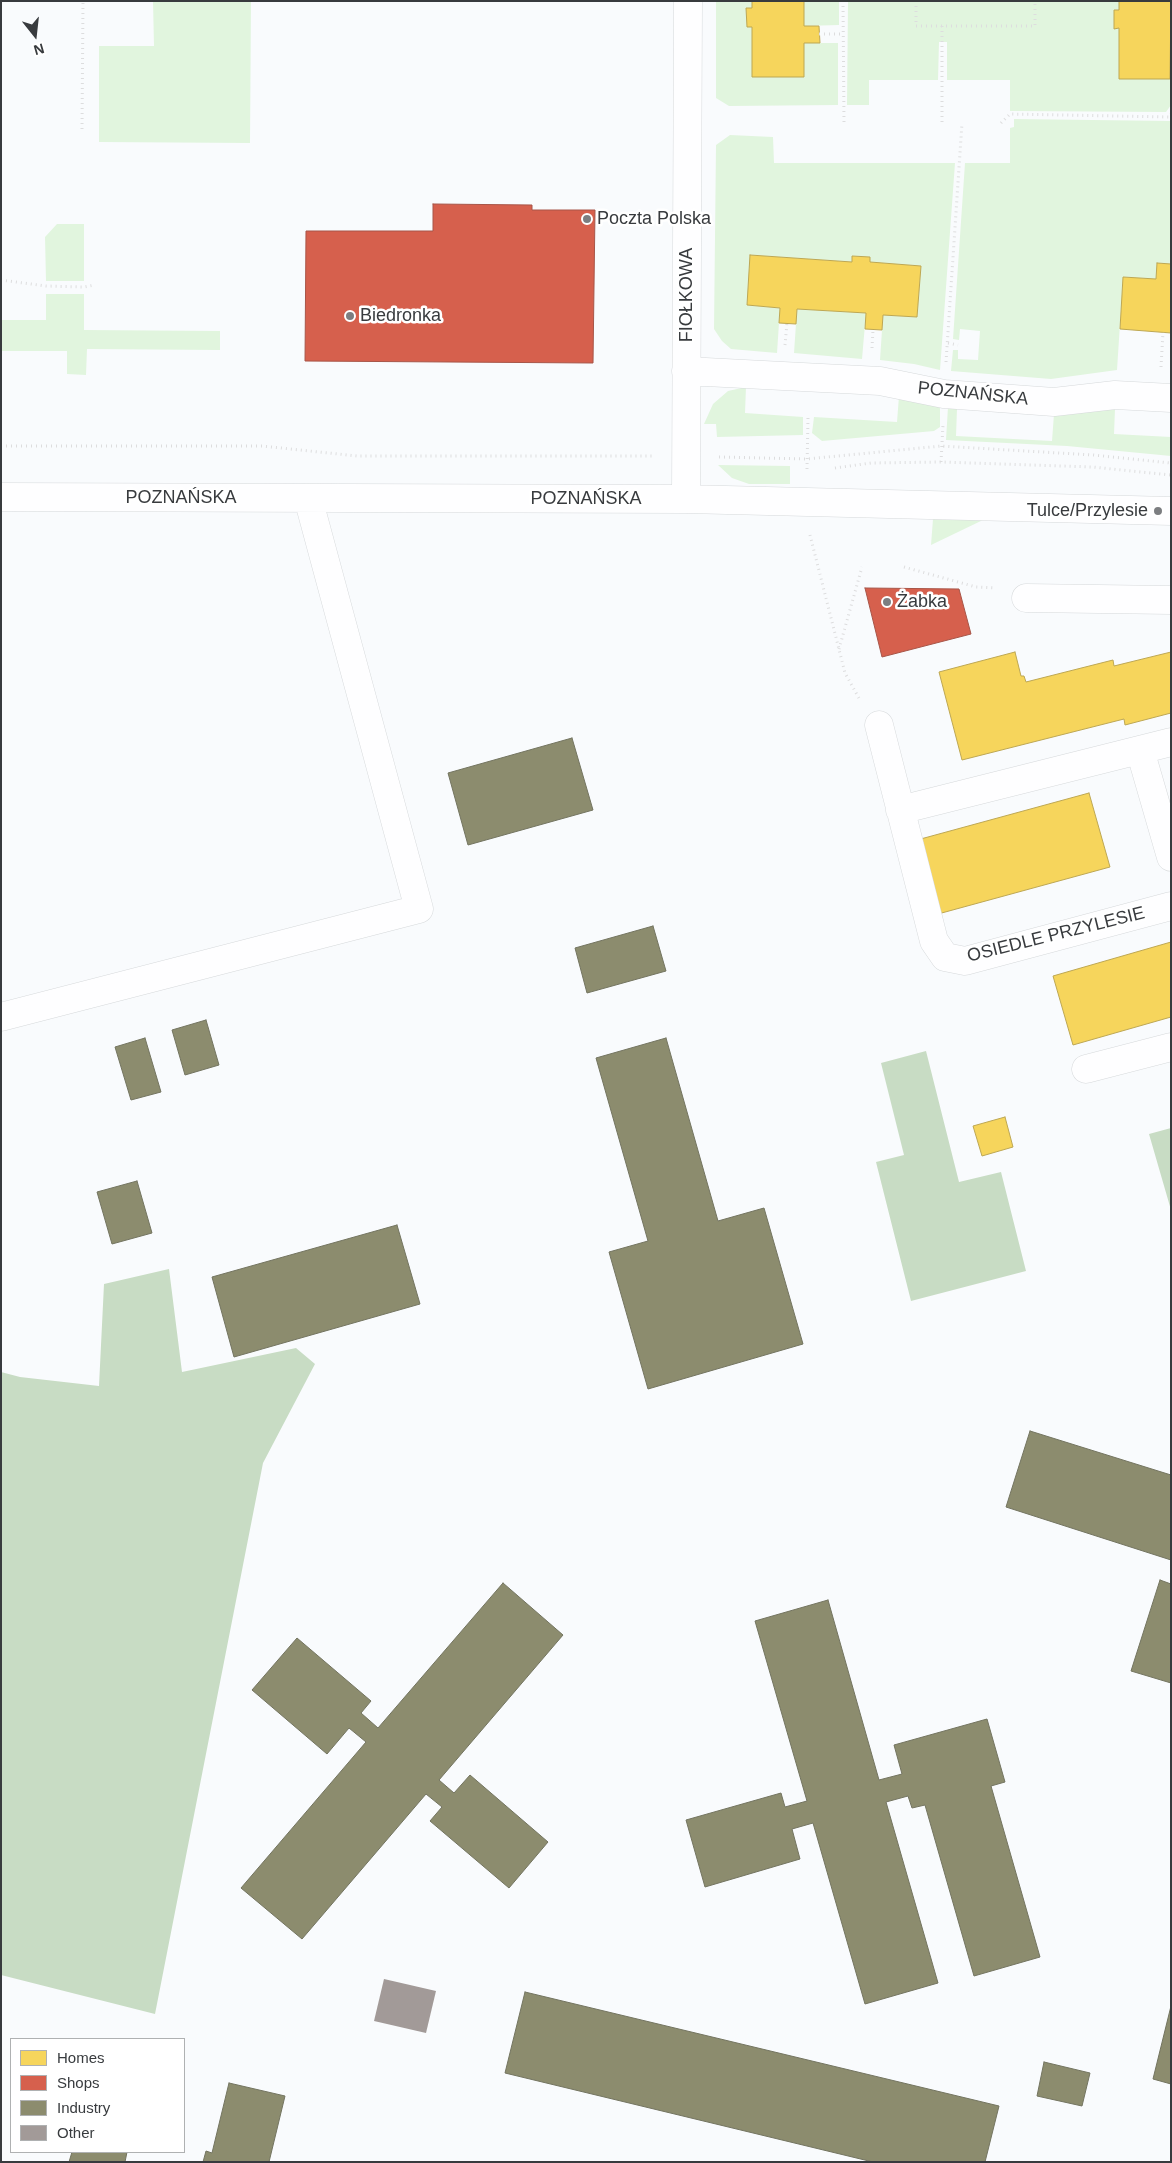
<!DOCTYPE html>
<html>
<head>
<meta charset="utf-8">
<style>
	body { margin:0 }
	#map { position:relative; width:1172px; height:2163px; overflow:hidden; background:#f9fbfd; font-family:Arial,sans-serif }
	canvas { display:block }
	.frame { position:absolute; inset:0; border:2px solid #383b3e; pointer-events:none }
	.legend { position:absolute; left:10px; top:2038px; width:175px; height:115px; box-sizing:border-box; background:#fff; border:1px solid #afb1b2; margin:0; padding:6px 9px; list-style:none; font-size:15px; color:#383b3e }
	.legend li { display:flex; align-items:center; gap:10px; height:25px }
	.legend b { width:25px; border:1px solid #afb1b2 }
	.north { position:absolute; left:10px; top:10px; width:50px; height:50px; -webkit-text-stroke:4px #fff; paint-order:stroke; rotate:164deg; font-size:14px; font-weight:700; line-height:20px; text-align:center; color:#383b3e }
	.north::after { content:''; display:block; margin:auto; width:18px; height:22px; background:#383b3e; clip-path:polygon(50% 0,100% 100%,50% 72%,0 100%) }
</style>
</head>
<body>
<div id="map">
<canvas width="1172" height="2163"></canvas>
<div class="frame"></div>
<ul class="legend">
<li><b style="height:14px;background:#f6d55c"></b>Homes</li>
<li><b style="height:14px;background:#d6604d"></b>Shops</li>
<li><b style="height:14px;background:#8c8c6e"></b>Industry</li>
<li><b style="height:14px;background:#a29a98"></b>Other</li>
</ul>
<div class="north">N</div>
</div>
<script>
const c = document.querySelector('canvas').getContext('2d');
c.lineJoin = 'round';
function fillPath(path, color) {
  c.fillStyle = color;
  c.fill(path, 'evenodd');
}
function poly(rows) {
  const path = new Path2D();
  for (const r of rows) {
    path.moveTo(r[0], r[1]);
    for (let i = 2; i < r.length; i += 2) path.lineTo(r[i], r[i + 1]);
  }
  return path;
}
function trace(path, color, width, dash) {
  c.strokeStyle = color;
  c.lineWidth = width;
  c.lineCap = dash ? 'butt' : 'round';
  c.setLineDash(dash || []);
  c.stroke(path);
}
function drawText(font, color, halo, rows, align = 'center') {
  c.font = font + ' Arial,sans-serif';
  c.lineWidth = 5;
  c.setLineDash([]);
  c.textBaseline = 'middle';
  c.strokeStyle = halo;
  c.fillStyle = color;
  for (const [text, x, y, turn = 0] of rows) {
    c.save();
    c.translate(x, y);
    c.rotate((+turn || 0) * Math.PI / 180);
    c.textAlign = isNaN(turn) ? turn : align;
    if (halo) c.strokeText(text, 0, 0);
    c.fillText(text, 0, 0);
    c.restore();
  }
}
fillPath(poly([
	[153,1,251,1,250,143,99,142,99,46,154,46],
	[716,1,752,1,752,8,747,9,747,27,752,27,752,77,804,77,804,43,838,43,838,105,729,106,716,98],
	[804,1,839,1,839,25,804,26],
	[848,1,1119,1,1119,10,1114,10,1114,28,1119,28,1119,79,1170,79,1171,45,1171,105,1166,112,1010,111,1010,80,947,80,947,42,939,42,938,80,869,80,869,105,847,105],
	[1014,119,1171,121,1171,264,1157,263,1156,279,1123,277,1117,370,1051,379,951,371,953,350,958,350,958,359,978,360,980,331,960,329,959,340,953,339,965,163,1010,163,1010,128,1014,127],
	[730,135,773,137,774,163,955,163,940,370,914,364,880,360,883,315,917,317,921,266,870,262,870,257,852,256,852,262,751,255,747,305,780,308,777,353,731,349,722,341,714,329,716,145],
	[57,224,84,224,84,281,46,281,45,237],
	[46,294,84,294,84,330,220,331,220,350,87,349,86,375,67,374,67,351,1,351,1,320,46,320],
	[797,309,866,313,862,359,794,353],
	[746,387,745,413,803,417,803,435,717,437,716,424,704,424,713,404,728,391],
	[899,396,940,406,940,427,934,431,822,441,812,433,814,417,897,422],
	[948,407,957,409,956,436,1052,441,1054,414,1115,409,1114,434,1171,437,1171,456,1067,446,946,440],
	[718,465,790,466,790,484,749,484,732,478],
	[933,519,983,520,931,545]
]), '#e1f5de');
fillPath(poly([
	[926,1051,959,1182,1001,1172,1026,1271,911,1301,876,1162,904,1155,881,1063],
	[1171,1128,1171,1210,1149,1134],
	[169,1269,182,1372,296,1348,315,1364,263,1463,155,2014,1,1975,1,1372,20,1377,99,1386,104,1284]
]), '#c8dcc4');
const homes = poly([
	[752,1,804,1,804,26,819,26,820,43,804,43,804,77,752,77,752,27,747,27,746,8,752,8,752,1],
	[1119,1,1171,1,1170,79,1119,79,1119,28,1114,29,1114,10,1119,10,1119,1],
	[750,255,852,262,852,256,870,257,870,262,921,266,917,317,883,315,882,330,865,329,866,313,797,309,796,324,779,323,780,308,747,305,750,255],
	[1157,263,1171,264,1171,338,1171,333,1120,329,1123,277,1156,279,1157,263],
	[1015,652,1021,676,1024,676,1026,682,1113,660,1114,666,1171,652,1171,713,1125,725,1124,719,962,760,939,672,1015,652],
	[1089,793,1110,867,938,914,917,840,1089,793],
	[1171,942,1171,1017,1073,1045,1053,976,1171,942],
	[1005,1117,1013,1147,982,1156,973,1126,1005,1117]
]);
fillPath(homes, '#f6d55c');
trace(homes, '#bda753', 1);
const shops = poly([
	[433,204,532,205,532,210,595,210,593,363,305,361,306,231,433,231,433,204],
	[865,588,959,589,971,634,882,657,865,588]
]);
fillPath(shops, '#d6604d');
trace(shops, '#a75548', 1);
const industry = poly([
	[572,738,593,810,468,845,448,773,572,738],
	[653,926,666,971,587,993,575,948,653,926],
	[206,1020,219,1065,185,1075,172,1030,206,1020],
	[145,1038,161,1092,131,1100,115,1047,145,1038],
	[666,1038,718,1221,764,1208,803,1344,648,1389,609,1252,648,1241,596,1058,666,1038],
	[137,1181,152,1233,112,1244,97,1192,137,1181],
	[397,1225,420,1304,234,1357,212,1277,397,1225],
	[1030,1431,1171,1475,1171,1560,1006,1507,1030,1431],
	[1160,1580,1171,1584,1171,1683,1131,1671,1160,1580],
	[503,1583,563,1635,439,1780,454,1793,470,1775,548,1842,509,1888,430,1821,442,1807,426,1794,302,1939,241,1888,366,1742,349,1728,327,1754,252,1690,297,1638,371,1701,361,1713,378,1728,503,1583],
	[828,1600,879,1780,902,1774,894,1745,987,1719,1005,1782,991,1786,1040,1957,974,1976,925,1805,912,1808,908,1796,886,1802,938,1983,865,2004,813,1823,792,1829,800,1859,705,1887,686,1820,781,1793,785,1807,807,1801,755,1621,828,1600],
	[525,1992,999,2106,985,2162,873,2162,505,2073,525,1992],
	[1171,2006,1171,2084,1153,2079,1171,2006],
	[1044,2062,1090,2073,1082,2106,1037,2096,1044,2062],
	[229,2083,285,2096,269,2162,203,2162,206,2151,212,2153,229,2083],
	[72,2152,127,2152,125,2162,69,2162,72,2152]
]);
fillPath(industry, '#8c8c6e');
trace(industry, '#737460', 1);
fillPath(poly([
	[384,1979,436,1991,426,2033,374,2021]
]), '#a29a98');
const minor = poly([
	[686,371,880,381,944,394,1054,402,1115,395,1171,398],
	[1,497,686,499,1171,511],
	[686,499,688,1],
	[1026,598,1171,600],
	[879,725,934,941,945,957,965,961,1171,906],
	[1140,750,1171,857],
	[900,810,1171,742],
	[1,1017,419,909,308,498],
	[1086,1069,1171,1047]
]);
trace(minor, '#d6d9db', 29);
trace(poly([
	[843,1,844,122],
	[916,1,916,26,1035,26,1035,1],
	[942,26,942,122],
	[819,34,843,34],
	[1001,123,1010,114,1169,117,1171,114],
	[82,129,83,1],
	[1,280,46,286,84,287,95,285],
	[948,343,958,345],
	[785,345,787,323],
	[872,348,873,330],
	[946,362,962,123],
	[1161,367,1163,332],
	[1,446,262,446,357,456,655,456],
	[719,457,807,459,941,446,1093,455,1171,463],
	[941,462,943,425],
	[835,468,871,463,941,462,1092,467,1171,475],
	[807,469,808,417],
	[810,535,845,673,860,700],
	[904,567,976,587,996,588],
	[839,649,862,567]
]), '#ddddde', 3, [1, 4]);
trace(minor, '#fefeff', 28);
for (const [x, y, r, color] of [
	[587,219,5,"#7c7e81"],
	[350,316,5,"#7c7e81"],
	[1158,511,5,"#7c7e81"],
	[887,602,5,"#7c7e81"]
]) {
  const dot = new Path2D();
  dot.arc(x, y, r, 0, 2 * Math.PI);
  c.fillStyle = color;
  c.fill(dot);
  trace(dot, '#fff', 2);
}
drawText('18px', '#383b3e', '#fff', [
	["Poczta Polska",597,219],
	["Biedronka",360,316],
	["Tulce/Przylesie",1148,511,"right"],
	["Żabka",897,602]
], 'left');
drawText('18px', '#383b3e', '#fff', [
	["FIOŁKOWA",687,295,-90],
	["POZNAŃSKA",973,394,6],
	["POZNAŃSKA",181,498],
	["POZNAŃSKA",586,499],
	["OSIEDLE PRZYLESIE",1056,935,-14]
]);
</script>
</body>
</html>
